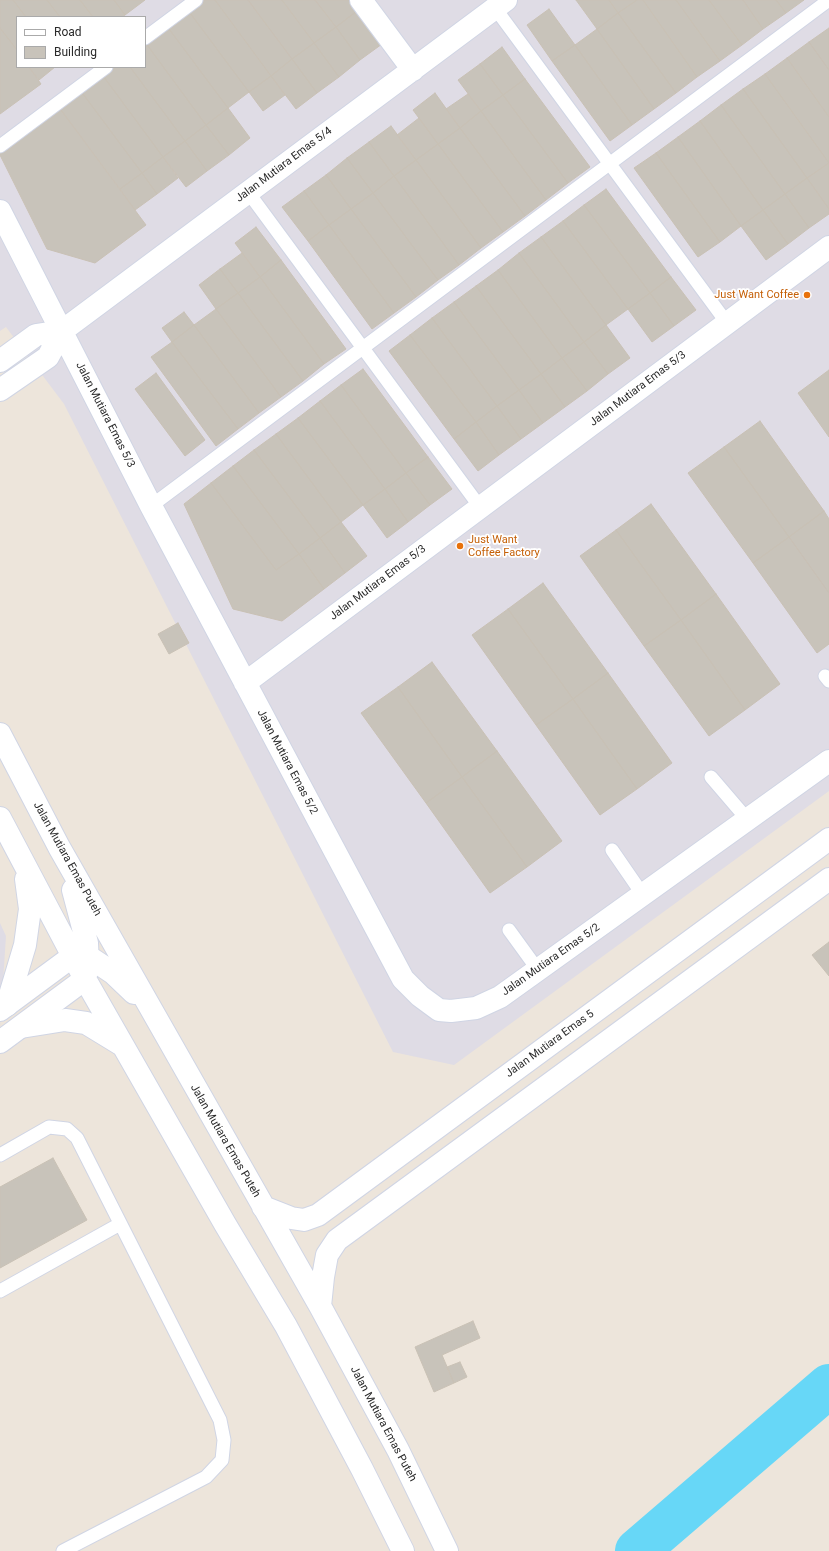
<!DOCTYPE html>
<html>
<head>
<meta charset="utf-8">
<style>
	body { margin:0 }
	#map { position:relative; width:829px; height:1551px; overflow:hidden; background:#ede5db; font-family:Roboto,sans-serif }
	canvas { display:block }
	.legend { position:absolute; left:16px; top:16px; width:130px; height:52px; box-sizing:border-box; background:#fff; border:1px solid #aaa; margin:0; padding:5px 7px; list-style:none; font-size:12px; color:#2a2a2a }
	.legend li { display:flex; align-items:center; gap:8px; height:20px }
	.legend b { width:20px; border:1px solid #aaa }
</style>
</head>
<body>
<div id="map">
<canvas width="829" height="1551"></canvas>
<ul class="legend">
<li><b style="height:5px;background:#fff"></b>Road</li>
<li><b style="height:11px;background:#c8c3ba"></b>Building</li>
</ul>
</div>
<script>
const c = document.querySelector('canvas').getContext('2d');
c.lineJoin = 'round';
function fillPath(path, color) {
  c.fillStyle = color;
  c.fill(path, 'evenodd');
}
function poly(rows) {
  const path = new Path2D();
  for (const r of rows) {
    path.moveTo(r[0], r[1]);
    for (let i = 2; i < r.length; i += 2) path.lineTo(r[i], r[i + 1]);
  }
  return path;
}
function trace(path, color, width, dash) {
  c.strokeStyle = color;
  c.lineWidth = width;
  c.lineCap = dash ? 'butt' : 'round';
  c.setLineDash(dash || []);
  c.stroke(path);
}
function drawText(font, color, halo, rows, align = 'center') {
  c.font = font + ' Roboto,sans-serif';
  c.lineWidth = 3.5;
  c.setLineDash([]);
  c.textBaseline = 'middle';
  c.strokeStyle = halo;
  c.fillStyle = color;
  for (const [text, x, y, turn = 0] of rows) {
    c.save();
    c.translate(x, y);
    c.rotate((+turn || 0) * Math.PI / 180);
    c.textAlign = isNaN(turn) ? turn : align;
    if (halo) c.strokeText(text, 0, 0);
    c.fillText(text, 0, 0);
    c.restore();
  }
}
fillPath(poly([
	[0,0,829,0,829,791,454,1065,393,1052,64,404,6,327,0,331],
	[17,17,145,17,145,67,17,67],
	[0,923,6,936,0,1027]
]), '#dfdce5');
trace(poly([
	[637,1551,829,1386]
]), '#67d7f7', 44);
const building = poly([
	[0,0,13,0,26,17,17,17,17,50,0,28,0,0],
	[13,0,47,0,60,17,26,17,13,0],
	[47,0,80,0,93,17,60,17,47,0],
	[80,0,114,0,125,15,122,17,93,17,80,0],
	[114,0,145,0,125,15,114,0],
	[191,0,215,0,271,76,249,92,184,5,191,0],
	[215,0,248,0,292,59,271,76,215,0],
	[248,0,282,0,314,43,292,59,248,0],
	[282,0,315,0,336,27,314,43,282,0],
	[315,0,349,0,357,11,336,27,315,0],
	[576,0,609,0,618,13,597,29,576,0],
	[609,0,637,0,618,13,609,0],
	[637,0,643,0,697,77,676,93,618,13,637,0],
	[643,0,676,0,720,61,697,77,643,0],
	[676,0,709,0,742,45,720,61,676,0],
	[709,0,743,0,763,29,742,45,709,0],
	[743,0,776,0,786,13,763,29,743,0],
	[776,0,804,0,786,13,776,0],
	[184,5,249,92,228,108,163,21,184,5],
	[549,9,575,45,552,61,527,25,549,9],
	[357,11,382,44,360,60,336,27,357,11],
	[618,13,676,93,654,109,597,29,618,13],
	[163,21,228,108,206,125,145,42,163,21],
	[336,27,360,60,339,77,314,43,336,27],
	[0,28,17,50,17,67,29,67,41,84,0,114,0,28],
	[829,28,829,70,809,42,829,28],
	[597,29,654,109,632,125,575,45,597,29],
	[145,42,206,125,185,141,130,67,145,67,145,42],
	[809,42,829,70,829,117,787,58,809,42],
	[314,43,339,77,317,93,292,59,314,43],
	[575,45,632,125,610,141,552,61,575,45],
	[502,47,525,79,503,95,480,64,502,47],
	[787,58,829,117,829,163,765,74,787,58],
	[292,59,317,93,296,109,271,76,292,59],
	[480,64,503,95,481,111,458,80,480,64],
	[29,67,55,67,39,80,29,67],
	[101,67,130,67,185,141,163,157,98,69,101,67],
	[98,69,163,157,142,173,77,86,98,69],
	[765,74,829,163,807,178,743,89,765,74],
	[271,76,285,95,263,111,249,92,271,76],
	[525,79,590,167,568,183,503,95,525,79],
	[77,86,142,173,120,189,55,102,77,86],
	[743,89,807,178,785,194,721,105,743,89],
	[435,93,460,128,438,144,413,110,435,93],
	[468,94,481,111,460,128,446,109,468,94],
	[503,95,568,183,546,200,481,111,503,95],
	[55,102,146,225,95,263,47,249,0,155,0,142,55,102],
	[721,105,785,194,763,210,700,121,721,105],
	[228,108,250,138,229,155,206,125,228,108],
	[481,111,546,200,525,216,460,128,481,111],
	[419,118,438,144,416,160,397,135,419,118],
	[700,121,763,210,741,226,678,137,700,121],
	[206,125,229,155,207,171,185,141,206,125],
	[391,126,416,160,394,176,369,142,391,126],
	[460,128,525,216,503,232,438,144,460,128],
	[678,137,741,226,720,242,656,153,678,137],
	[185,141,207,171,186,187,163,157,185,141],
	[369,142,394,176,373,193,347,158,369,142],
	[438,144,503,232,481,248,416,160,438,144],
	[656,153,720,242,698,257,634,168,656,153],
	[163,157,178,178,157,194,142,173,163,157],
	[347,158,373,193,351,209,326,175,347,158],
	[416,160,481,248,459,265,394,176,416,160],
	[829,163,829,209,807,178,829,163],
	[142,173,157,194,135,210,120,189,142,173],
	[326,175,351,209,329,225,304,191,326,175],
	[394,176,459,265,438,280,373,193,394,176],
	[807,178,829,209,829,214,809,228,785,194,807,178],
	[606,189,671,277,650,293,584,205,606,189],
	[304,191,329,225,308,241,282,207,304,191],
	[373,193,438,280,416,297,351,209,373,193],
	[785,194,809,228,788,244,763,210,785,194],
	[584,205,650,293,628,309,563,221,584,205],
	[351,209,416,297,394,313,329,225,351,209],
	[763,210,788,244,766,260,741,226,763,210],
	[563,221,628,309,606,325,541,237,563,221],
	[329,225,394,313,372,329,308,241,329,225],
	[256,227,281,260,260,277,235,243,256,227],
	[541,237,606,325,584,342,519,253,541,237],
	[242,253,260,277,238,293,220,269,242,253],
	[519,253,584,342,562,358,498,270,519,253],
	[281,260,346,349,324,364,260,277,281,260],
	[220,269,238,293,216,309,199,285,220,269],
	[498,270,562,358,541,374,476,286,498,270],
	[260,277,324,364,303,381,238,293,260,277],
	[671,277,696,310,674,326,650,293,671,277],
	[476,286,541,374,519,390,454,302,476,286],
	[238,293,303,381,281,397,216,309,238,293],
	[650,293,674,326,652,342,628,309,650,293],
	[454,302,519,390,497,406,432,318,454,302],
	[216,309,281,397,259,413,194,325,216,309],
	[184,312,194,325,172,342,162,328,184,312],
	[432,318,497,406,476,422,410,335,432,318],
	[194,325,259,413,238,429,172,342,194,325],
	[606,325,630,358,608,374,584,342,606,325],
	[410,335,476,422,454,439,389,351,410,335],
	[172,342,238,429,216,446,151,357,172,342],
	[584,342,608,374,587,391,562,358,584,342],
	[562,358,587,391,565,407,541,374,562,358],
	[363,369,428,457,406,473,341,385,363,369],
	[829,370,829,437,798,393,829,370],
	[156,373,205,440,185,456,135,389,156,373],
	[541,374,565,407,543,423,519,390,541,374],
	[341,385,406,473,385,489,320,401,341,385],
	[519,390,543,423,521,439,497,406,519,390],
	[320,401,385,489,363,505,298,418,320,401],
	[497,406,521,439,499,455,476,422,497,406],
	[298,418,363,505,341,522,276,434,298,418],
	[760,421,824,511,789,537,724,447,760,421],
	[476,422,499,455,478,471,454,439,476,422],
	[276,434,341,522,320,538,254,450,276,434],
	[724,447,789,537,753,563,688,473,724,447],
	[254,450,320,538,299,554,233,466,254,450],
	[428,457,452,489,430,505,406,473,428,457],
	[233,466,299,554,276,570,211,483,233,466],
	[406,473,430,505,408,522,385,489,406,473],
	[211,483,276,570,299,554,324,589,282,621,233,609,184,504,211,483],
	[385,489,408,522,387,538,363,505,385,489],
	[651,504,716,594,681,620,616,530,651,504],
	[824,511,829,519,829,593,789,537,824,511],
	[341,522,367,556,345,573,320,538,341,522],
	[616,530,681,620,644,646,580,556,616,530],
	[789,537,829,593,829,644,817,653,753,563,789,537],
	[320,538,345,573,324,589,299,554,320,538],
	[543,583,608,673,573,699,508,609,543,583],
	[716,594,780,684,745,710,681,620,716,594],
	[508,609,573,699,536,725,472,635,508,609],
	[681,620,745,710,709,736,644,646,681,620],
	[178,623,189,643,169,654,158,634,178,623],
	[432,662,497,751,462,777,398,687,432,662],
	[608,673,672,763,637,789,573,699,608,673],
	[398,687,462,777,426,803,361,713,398,687],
	[573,699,637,789,600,815,536,725,573,699],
	[497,751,562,841,527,867,462,777,497,751],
	[462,777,527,867,490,893,426,803,462,777],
	[829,942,829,976,812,955,829,942],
	[53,1158,87,1220,0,1268,0,1187,53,1158],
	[473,1321,480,1338,442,1355,454,1383,434,1392,415,1347,473,1321],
	[460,1362,467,1377,454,1383,447,1367,460,1362]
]);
fillPath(building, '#c8c3ba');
trace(building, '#c9c1b5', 1);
const service = poly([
	[495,8,727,323],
	[145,38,196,0],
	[0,146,106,67],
	[248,192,480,507],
	[151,506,829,0],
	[825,676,829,681],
	[711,777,747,819],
	[612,850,643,895],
	[509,930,538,970],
	[0,1155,49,1127,67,1129,77,1138,220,1420,224,1440,222,1460,206,1477,63,1551],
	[0,1291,120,1224]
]);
const minor = poly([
	[361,0,413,70],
	[0,211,151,506,403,979,420,996,439,1010,451,1011,476,1008,500,997,829,761],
	[0,361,36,335,62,331],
	[0,390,48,357,62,331,506,0],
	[245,683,829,247],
	[0,1010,73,956],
	[0,1042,85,979]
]);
const tertiary = poly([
	[0,734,59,847,320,1306,398,1450,447,1551],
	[0,818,85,979,225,1224,286,1326,362,1469,403,1551],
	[73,890,87,943,88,966,85,979],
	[76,957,92,959,113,973,134,993],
	[7,1005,25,945,30,909,26,879],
	[21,1027,65,1020,86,1023,122,1045],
	[263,1207,291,1218,304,1220,318,1215,829,839],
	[320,1306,323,1277,327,1255,337,1240,829,879]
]);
trace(service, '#d0d5e4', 15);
trace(minor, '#d0d5e4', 24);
trace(tertiary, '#d0d5e4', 24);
trace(service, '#fff', 13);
trace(minor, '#fff', 22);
trace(tertiary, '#fff', 22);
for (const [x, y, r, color] of [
	[807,295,4,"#e8710a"],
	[460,546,4,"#e8710a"]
]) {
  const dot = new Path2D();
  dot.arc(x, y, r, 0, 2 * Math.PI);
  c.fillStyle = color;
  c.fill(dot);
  trace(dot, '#fff', 1.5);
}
drawText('11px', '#2a2a2a', '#fff', [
	["Jalan Mutiara Emas 5/4",284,165,-37],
	["Jalan Mutiara Emas 5/3",638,389,-37],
	["Jalan Mutiara Emas 5/3",105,415,63],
	["Jalan Mutiara Emas 5/3",378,583,-37],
	["Jalan Mutiara Emas 5/2",287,762,62],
	["Jalan Mutiara Emas Puteh",67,859,61],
	["Jalan Mutiara Emas 5/2",551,960,-35],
	["Jalan Mutiara Emas 5",550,1044,-36],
	["Jalan Mutiara Emas Puteh",225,1141,60],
	["Jalan Mutiara Emas Puteh",383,1424,62]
]);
drawText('11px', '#c56008', '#fff', [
	["Just Want Coffee",799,295],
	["Just Want",468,540,"left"],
	["Coffee Factory",468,553,"left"]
], 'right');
</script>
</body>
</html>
